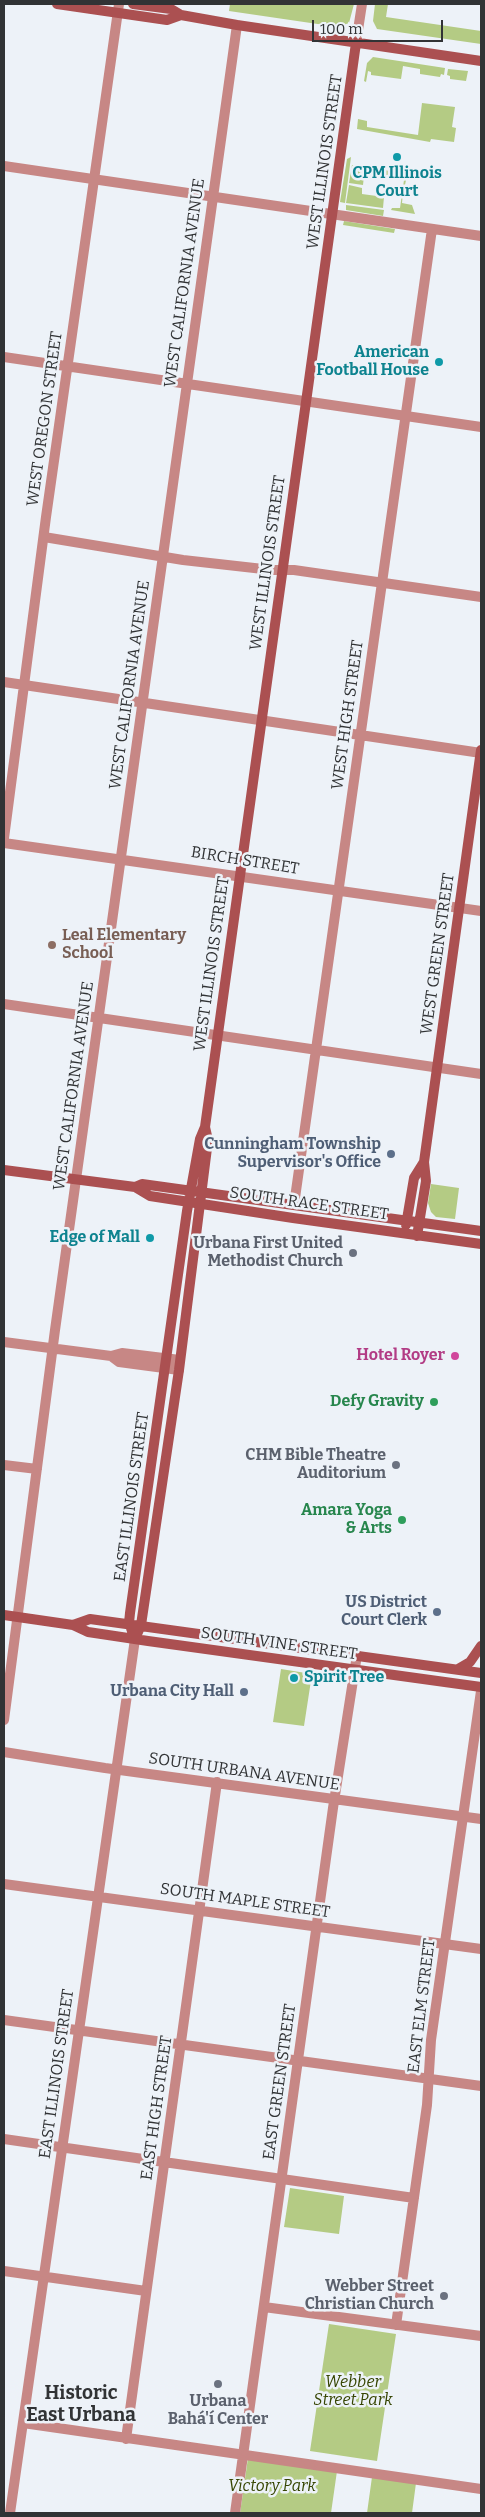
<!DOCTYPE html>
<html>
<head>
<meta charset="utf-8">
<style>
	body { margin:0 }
	#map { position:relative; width:485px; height:2517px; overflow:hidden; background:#edf2f8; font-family:Bitter,serif }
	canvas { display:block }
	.frame { position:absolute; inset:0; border:5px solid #313335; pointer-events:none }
	.scale { position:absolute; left:312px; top:20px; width:131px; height:22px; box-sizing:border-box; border:2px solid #313335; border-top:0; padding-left:6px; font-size:15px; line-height:18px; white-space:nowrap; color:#313335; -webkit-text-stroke:4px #edf2f8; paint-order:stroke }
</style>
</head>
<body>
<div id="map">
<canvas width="485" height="2517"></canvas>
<div class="frame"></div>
<div class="scale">100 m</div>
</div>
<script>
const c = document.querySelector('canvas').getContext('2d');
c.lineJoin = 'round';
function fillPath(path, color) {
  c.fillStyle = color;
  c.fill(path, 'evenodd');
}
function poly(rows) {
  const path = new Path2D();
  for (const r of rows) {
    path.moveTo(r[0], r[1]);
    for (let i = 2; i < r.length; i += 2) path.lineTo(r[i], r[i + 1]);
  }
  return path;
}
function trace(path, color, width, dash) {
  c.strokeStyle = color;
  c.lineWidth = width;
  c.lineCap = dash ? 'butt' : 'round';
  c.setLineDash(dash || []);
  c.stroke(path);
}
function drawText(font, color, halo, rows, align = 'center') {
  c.font = font + ' Bitter,serif';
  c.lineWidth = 5;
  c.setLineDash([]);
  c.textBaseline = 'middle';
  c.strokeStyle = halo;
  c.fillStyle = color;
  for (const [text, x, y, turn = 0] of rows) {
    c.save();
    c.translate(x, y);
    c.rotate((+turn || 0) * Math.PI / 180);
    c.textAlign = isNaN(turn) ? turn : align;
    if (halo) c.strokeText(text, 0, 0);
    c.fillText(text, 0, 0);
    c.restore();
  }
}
fillPath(poly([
	[230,4,354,4,349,23,338,27,229,11],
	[375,4,388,4,386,17,481,31,481,44,377,29,373,21],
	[373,57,445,68,444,75,441,74,440,77,420,74,420,69,403,66,401,79,371,75,371,72,368,71,366,82,364,81,367,63],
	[448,69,468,71,466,81,450,79,450,76,447,75],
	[422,103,455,107,452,127,456,128,454,142,431,139,430,142,357,129,358,119,367,121,367,127,418,135],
	[351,157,345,203,340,202,347,159],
	[352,165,390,171,389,179,364,176,363,185,349,183],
	[405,173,413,175,406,180,405,185,408,190,414,194,403,193,402,203,412,205,415,214,391,210,392,208,400,208],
	[349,185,362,188,362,194,384,197,383,208,346,203],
	[346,205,384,210,383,216,346,210],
	[344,221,395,229,394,233,343,225],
	[431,1184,459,1188,455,1219,436,1217,431,1212,428,1203],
	[281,1669,312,1674,304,1726,273,1722],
	[290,2188,344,2196,339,2234,284,2227],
	[329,2324,396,2334,377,2461,310,2451],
	[248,2458,337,2471,331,2513,240,2513],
	[372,2477,416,2483,412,2513,367,2513]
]), '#b4cb84');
trace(poly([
	[356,43,362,4],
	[4,166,481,236],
	[4,357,481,427],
	[44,537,183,560,272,570,294,570,481,597],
	[4,682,481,753],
	[4,838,46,517,119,4],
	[4,843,481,911],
	[4,1004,481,1074],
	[294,1205,432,229],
	[4,1342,111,1356,122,1353,180,1360],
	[111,1356,119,1362,179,1370],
	[4,1465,37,1469],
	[4,1720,55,1330,237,25],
	[4,1752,105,1768,481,1819],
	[4,1884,481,1949],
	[4,2020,481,2086],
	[4,2139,414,2198],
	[4,2271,146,2291],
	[264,2307,481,2336],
	[396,2325,427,2105,431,2040,481,1691],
	[23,2423,481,2489],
	[126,2439,217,1782],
	[10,2513,135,1639],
	[235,2513,333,1808,357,1655]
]), '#c78785', 10);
trace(poly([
	[57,4,167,20,181,15],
	[133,4,171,9,181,15,237,25,481,61],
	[4,1170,135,1187,150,1196,293,1218,481,1244],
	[135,1187,142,1184,481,1231],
	[406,1225,414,1178,424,1162],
	[417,1236,426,1181,424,1162,481,750],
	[4,1615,73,1625,88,1632,148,1641,481,1687],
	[73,1625,90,1619,481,1673],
	[135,1639,129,1623,130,1613,187,1211,200,1139,205,1127,356,43],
	[135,1639,141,1625,179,1370,208,1140,205,1127],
	[458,1669,470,1662,481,1646]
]), '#ab5051', 10);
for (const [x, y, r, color] of [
	[397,157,5,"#0f9aa8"],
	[439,362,5,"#0f9aa8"],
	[52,945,5,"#8d6e63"],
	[391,1154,5,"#5c6f8a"],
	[150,1238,5,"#0f9aa8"],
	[353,1253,5,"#6b7280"],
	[455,1356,5,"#d1479c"],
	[434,1402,5,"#2e9e5b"],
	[396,1465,5,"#6b7280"],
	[402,1520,5,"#2e9e5b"],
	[437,1612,5,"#5c6f8a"],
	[294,1678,5,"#0f9aa8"],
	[244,1692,5,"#5c6f8a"],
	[444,2296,5,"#6b7280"],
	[218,2384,5,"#6b7280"]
]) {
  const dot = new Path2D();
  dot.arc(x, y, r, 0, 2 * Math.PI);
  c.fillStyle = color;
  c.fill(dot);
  trace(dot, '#edf2f8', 2);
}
drawText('16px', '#313335', '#edf2f8', [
	["WEST ILLINOIS STREET",325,162,-82],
	["WEST CALIFORNIA AVENUE",185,283,-82],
	["WEST OREGON STREET",45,419,-82],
	["WEST ILLINOIS STREET",268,563,-82],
	["WEST CALIFORNIA AVENUE",130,685,-82],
	["WEST HIGH STREET",348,715,-82],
	["BIRCH STREET",245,861,9],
	["WEST GREEN STREET",438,954,-82],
	["WEST ILLINOIS STREET",212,964,-82],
	["WEST CALIFORNIA AVENUE",74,1086,-82],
	["SOUTH RACE STREET",309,1204,8],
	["EAST ILLINOIS STREET",132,1497,-82],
	["SOUTH VINE STREET",279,1644,8],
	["SOUTH URBANA AVENUE",244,1772,8],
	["SOUTH MAPLE STREET",245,1901,8],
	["EAST ELM STREET",422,2006,-83],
	["EAST ILLINOIS STREET",57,2074,-82],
	["EAST GREEN STREET",280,2082,-82],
	["EAST HIGH STREET",157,2108,-82]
]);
drawText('bold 16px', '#0d838f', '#edf2f8', [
	["CPM Illinois",397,174,"center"],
	["Court",397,192,"center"],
	["American",429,353],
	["Football House",429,371],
	["Edge of Mall",140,1238],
	["Spirit Tree",304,1678,"left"]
], 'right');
drawText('bold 16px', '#785e54', '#edf2f8', [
	["Leal Elementary",62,936],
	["School",62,954]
], 'left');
drawText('bold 16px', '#4e5e75', '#edf2f8', [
	["Cunningham Township",381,1145],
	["Supervisor's Office",381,1163],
	["US District",427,1603],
	["Court Clerk",427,1621],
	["Urbana City Hall",234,1692]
], 'right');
drawText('bold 16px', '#5b616d', '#edf2f8', [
	["Urbana First United",343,1244],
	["Methodist Church",343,1262],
	["CHM Bible Theatre",386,1456],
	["Auditorium",386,1474],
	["Webber Street",434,2287],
	["Christian Church",434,2305],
	["Urbana",218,2402,"center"],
	["Bahá'í Center",218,2420,"center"]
], 'right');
drawText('bold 16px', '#b23c85', '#edf2f8', [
	["Hotel Royer",445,1356]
], 'right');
drawText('bold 16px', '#27864d', '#edf2f8', [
	["Defy Gravity",424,1402],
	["Amara Yoga",392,1511],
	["& Arts",392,1529]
], 'right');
drawText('italic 16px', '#364502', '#edf2f8', [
	["Webber",353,2383],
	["Street Park",353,2401],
	["Victory Park",272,2487]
]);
drawText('bold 19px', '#313335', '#edf2f8', [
	["Historic",81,2394],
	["East Urbana",81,2416]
]);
</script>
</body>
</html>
